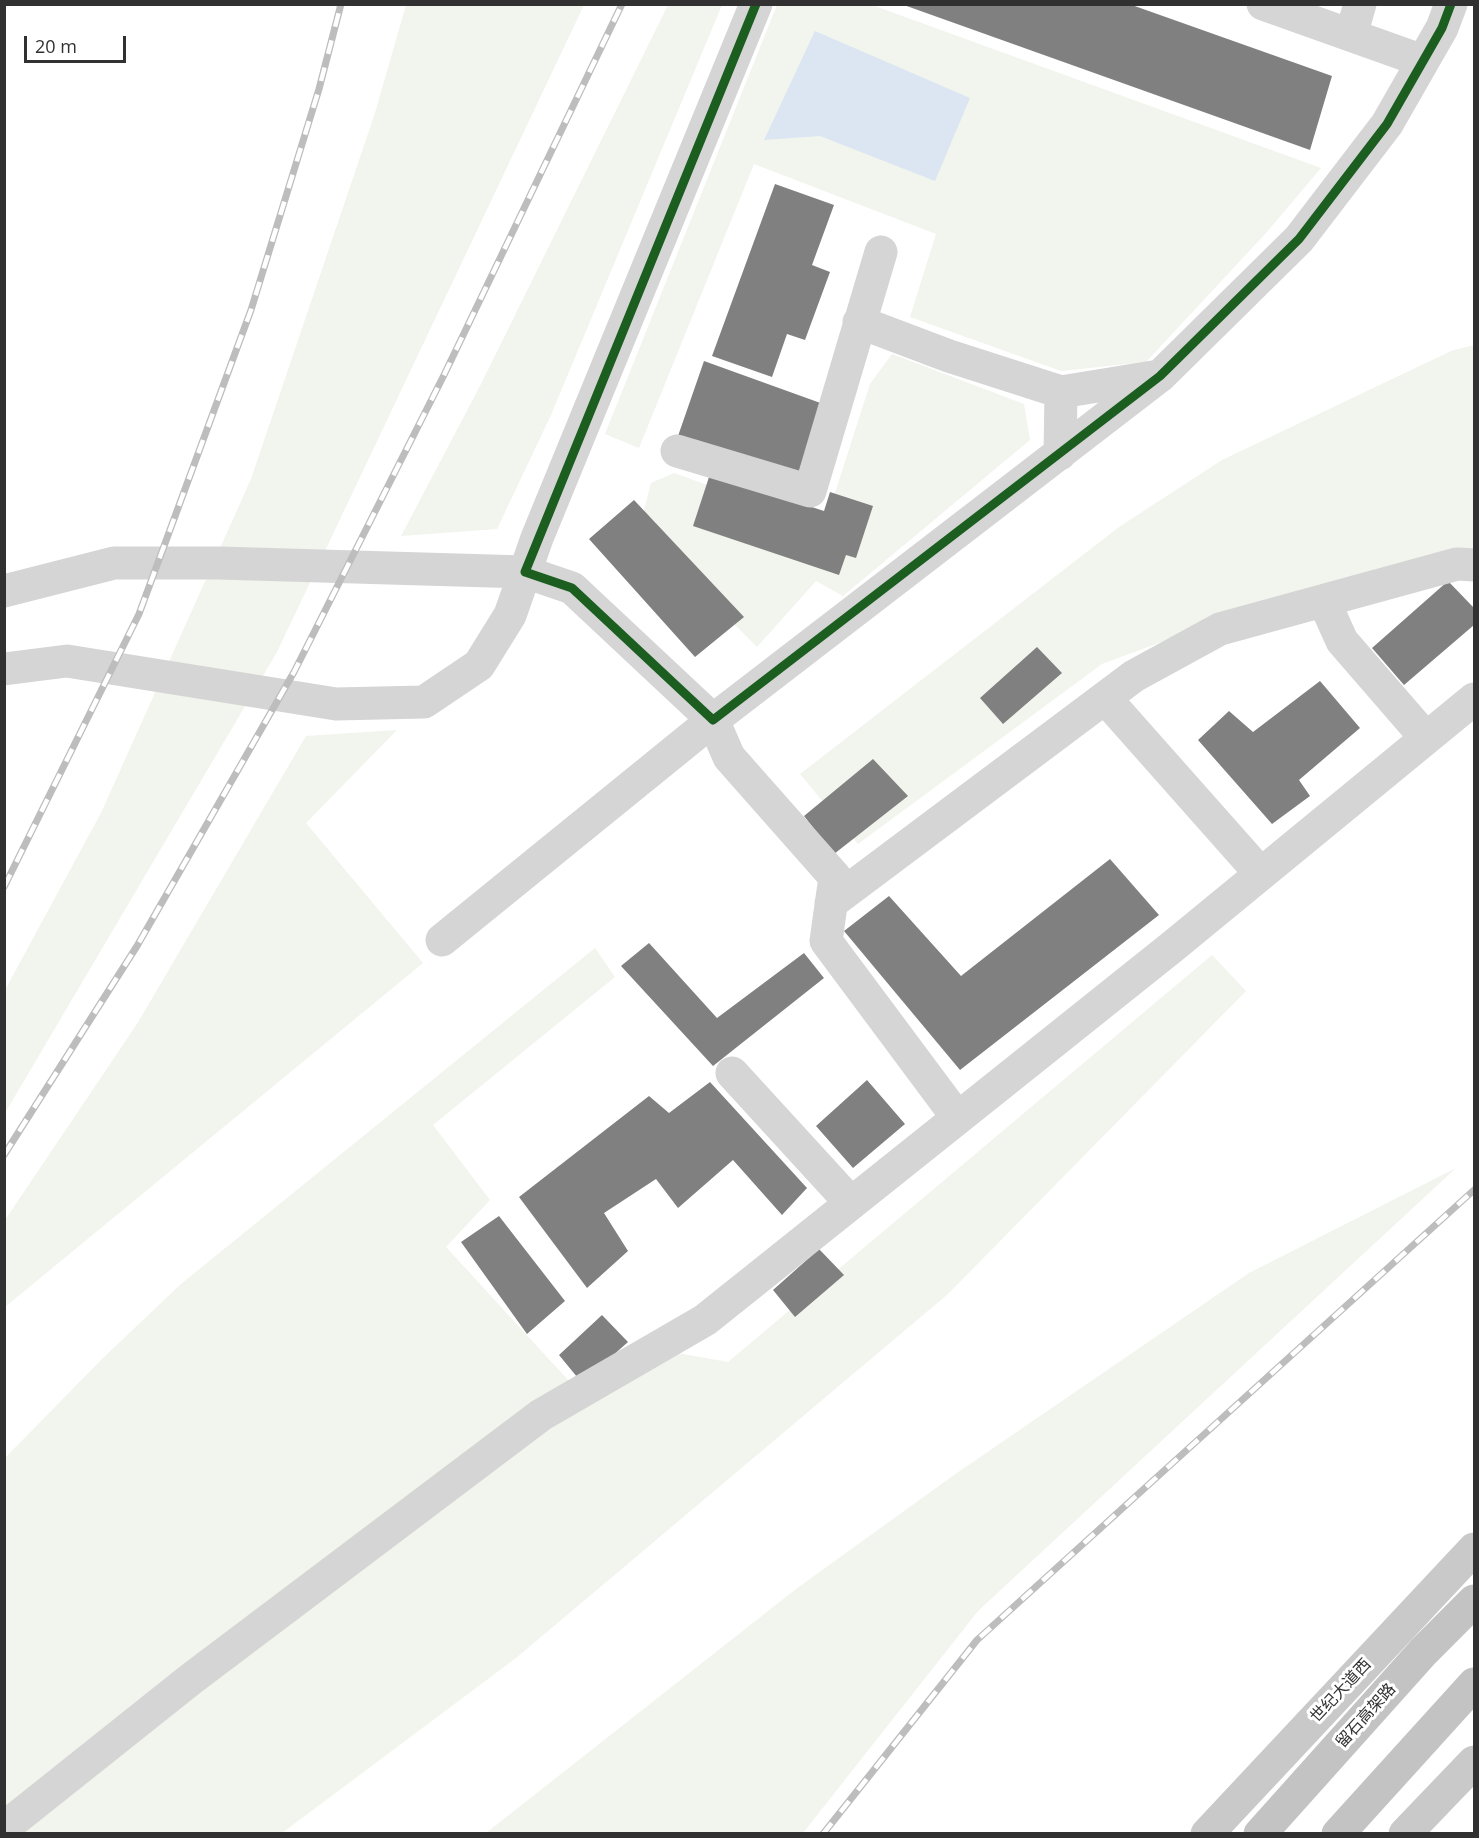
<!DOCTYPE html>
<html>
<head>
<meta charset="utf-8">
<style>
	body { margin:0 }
	#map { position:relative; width:1479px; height:1838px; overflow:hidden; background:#fff; font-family:"Open Sans",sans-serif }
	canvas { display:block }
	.frame { position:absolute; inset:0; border:6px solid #313131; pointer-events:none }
	.scale { position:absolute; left:24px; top:36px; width:102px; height:27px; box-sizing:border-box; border:3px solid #313131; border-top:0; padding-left:8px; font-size:18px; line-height:21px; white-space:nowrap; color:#313131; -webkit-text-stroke:4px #fff; paint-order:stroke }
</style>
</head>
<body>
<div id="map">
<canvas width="1479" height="1838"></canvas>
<div class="frame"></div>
<div class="scale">20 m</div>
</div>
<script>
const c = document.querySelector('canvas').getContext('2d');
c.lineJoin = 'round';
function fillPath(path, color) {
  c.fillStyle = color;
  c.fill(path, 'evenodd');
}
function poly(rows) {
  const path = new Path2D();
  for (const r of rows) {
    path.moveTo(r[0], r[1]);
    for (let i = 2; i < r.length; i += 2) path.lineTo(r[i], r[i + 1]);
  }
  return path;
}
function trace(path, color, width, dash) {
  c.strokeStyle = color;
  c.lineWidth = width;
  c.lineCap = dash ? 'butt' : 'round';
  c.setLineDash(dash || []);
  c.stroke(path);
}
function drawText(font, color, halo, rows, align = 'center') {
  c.font = font + ' "Open Sans","Noto Sans SC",sans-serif';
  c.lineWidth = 6;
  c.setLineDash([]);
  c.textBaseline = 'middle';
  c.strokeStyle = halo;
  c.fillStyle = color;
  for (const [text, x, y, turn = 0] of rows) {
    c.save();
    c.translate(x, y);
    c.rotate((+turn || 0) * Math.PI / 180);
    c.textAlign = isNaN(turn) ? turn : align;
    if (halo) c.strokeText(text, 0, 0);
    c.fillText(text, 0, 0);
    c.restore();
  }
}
fillPath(poly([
	[406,5,584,5,277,652,5,1113,5,990,101,813,251,479,375,113],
	[668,5,722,5,551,415,497,529,401,536,480,386],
	[777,5,872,5,1321,168,1266,233,1146,362,1061,371,910,317,936,234,754,164,639,448,605,434],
	[1474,345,1474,551,1291,594,1102,664,858,844,800,774,1119,527,1222,460,1451,351],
	[892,354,1024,404,1030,440,843,596,816,581,757,647,639,529,651,483,674,473,824,527,870,384],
	[397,730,306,823,423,963,5,1307,5,1220,137,1024,306,736],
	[595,948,615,977,433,1125,490,1200,446,1247,590,1404,666,1351,728,1362,1212,955,1246,991,948,1294,516,1658,282,1833,5,1834,5,1458,102,1359,181,1284],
	[1456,1168,978,1611,803,1833,486,1833,796,1589,954,1475,1249,1273]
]), '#f1f5ed');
fillPath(poly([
	[815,31,970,98,935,181,820,136,764,140]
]), '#dbe6f2');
fillPath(poly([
	[901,4,1129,4,1332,76,1310,150],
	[775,184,834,205,812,265,830,272,805,340,787,334,772,377,712,356],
	[704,361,826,405,799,480,678,436],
	[710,474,824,511,830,492,873,506,856,558,846,555,839,575,693,526],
	[634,500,744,617,695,657,589,539],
	[1448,581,1474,608,1474,625,1404,685,1372,648],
	[1037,647,1062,673,1003,724,980,698],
	[1320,681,1360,728,1299,780,1310,796,1272,824,1198,740,1229,711,1253,732],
	[873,759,908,796,834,854,804,816],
	[1110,859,1159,915,960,1070,844,931,889,896,961,976],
	[649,943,717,1018,804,953,824,978,713,1066,621,966],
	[867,1080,905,1124,853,1168,816,1126],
	[710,1082,807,1188,782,1215,733,1160,678,1208,656,1179,604,1213,628,1251,587,1288,519,1197,649,1096,669,1113],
	[499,1216,565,1301,527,1334,461,1242],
	[819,1249,844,1275,795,1317,773,1290],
	[602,1315,628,1342,582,1383,559,1355]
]), '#808080');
trace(poly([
	[1263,4,1423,61],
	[1351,35,1360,4],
	[859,322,949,356,1061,392,1159,376],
	[677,451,810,491,881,252],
	[1060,454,1061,392],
	[4,591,114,563,219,563,525,572,572,588,713,720,729,757,835,877,826,941,957,1117],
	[1324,601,1342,641,1426,738],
	[4,669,67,661,336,704,424,702,479,665,510,615,537,538,756,4],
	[1105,698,1261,874],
	[831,903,1134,676,1220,629,1457,564,1474,565],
	[442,940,713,720,1160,376,1299,239,1387,124,1442,28,1451,4],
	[732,1073,851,1203],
	[4,1828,191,1679,541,1415,705,1320,1172,947,1474,699]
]), '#d5d5d5', 33);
trace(poly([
	[1207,1834,1474,1549],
	[1405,1834,1474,1762]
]), '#c9c9c9', 33);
trace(poly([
	[1260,1834,1423,1652,1474,1601],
	[1338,1834,1474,1684]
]), '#c3c3c3', 33);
const rail = poly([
	[4,887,139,614,251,310,319,89,341,4],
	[4,1155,137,946,294,672,444,375,622,4],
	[823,1834,977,1640,1474,1190]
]);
trace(rail, '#bdbdbd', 7);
trace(rail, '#fff', 4.5, [14]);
trace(poly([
	[756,4,525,572,572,588,713,720,1160,376,1299,239,1387,124,1442,28,1451,4]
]), '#1b5e20', 9);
drawText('16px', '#313131', '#fff', [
	["世纪大道西",1341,1691,-47],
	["留石高架路",1366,1716,-48]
]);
</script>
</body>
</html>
